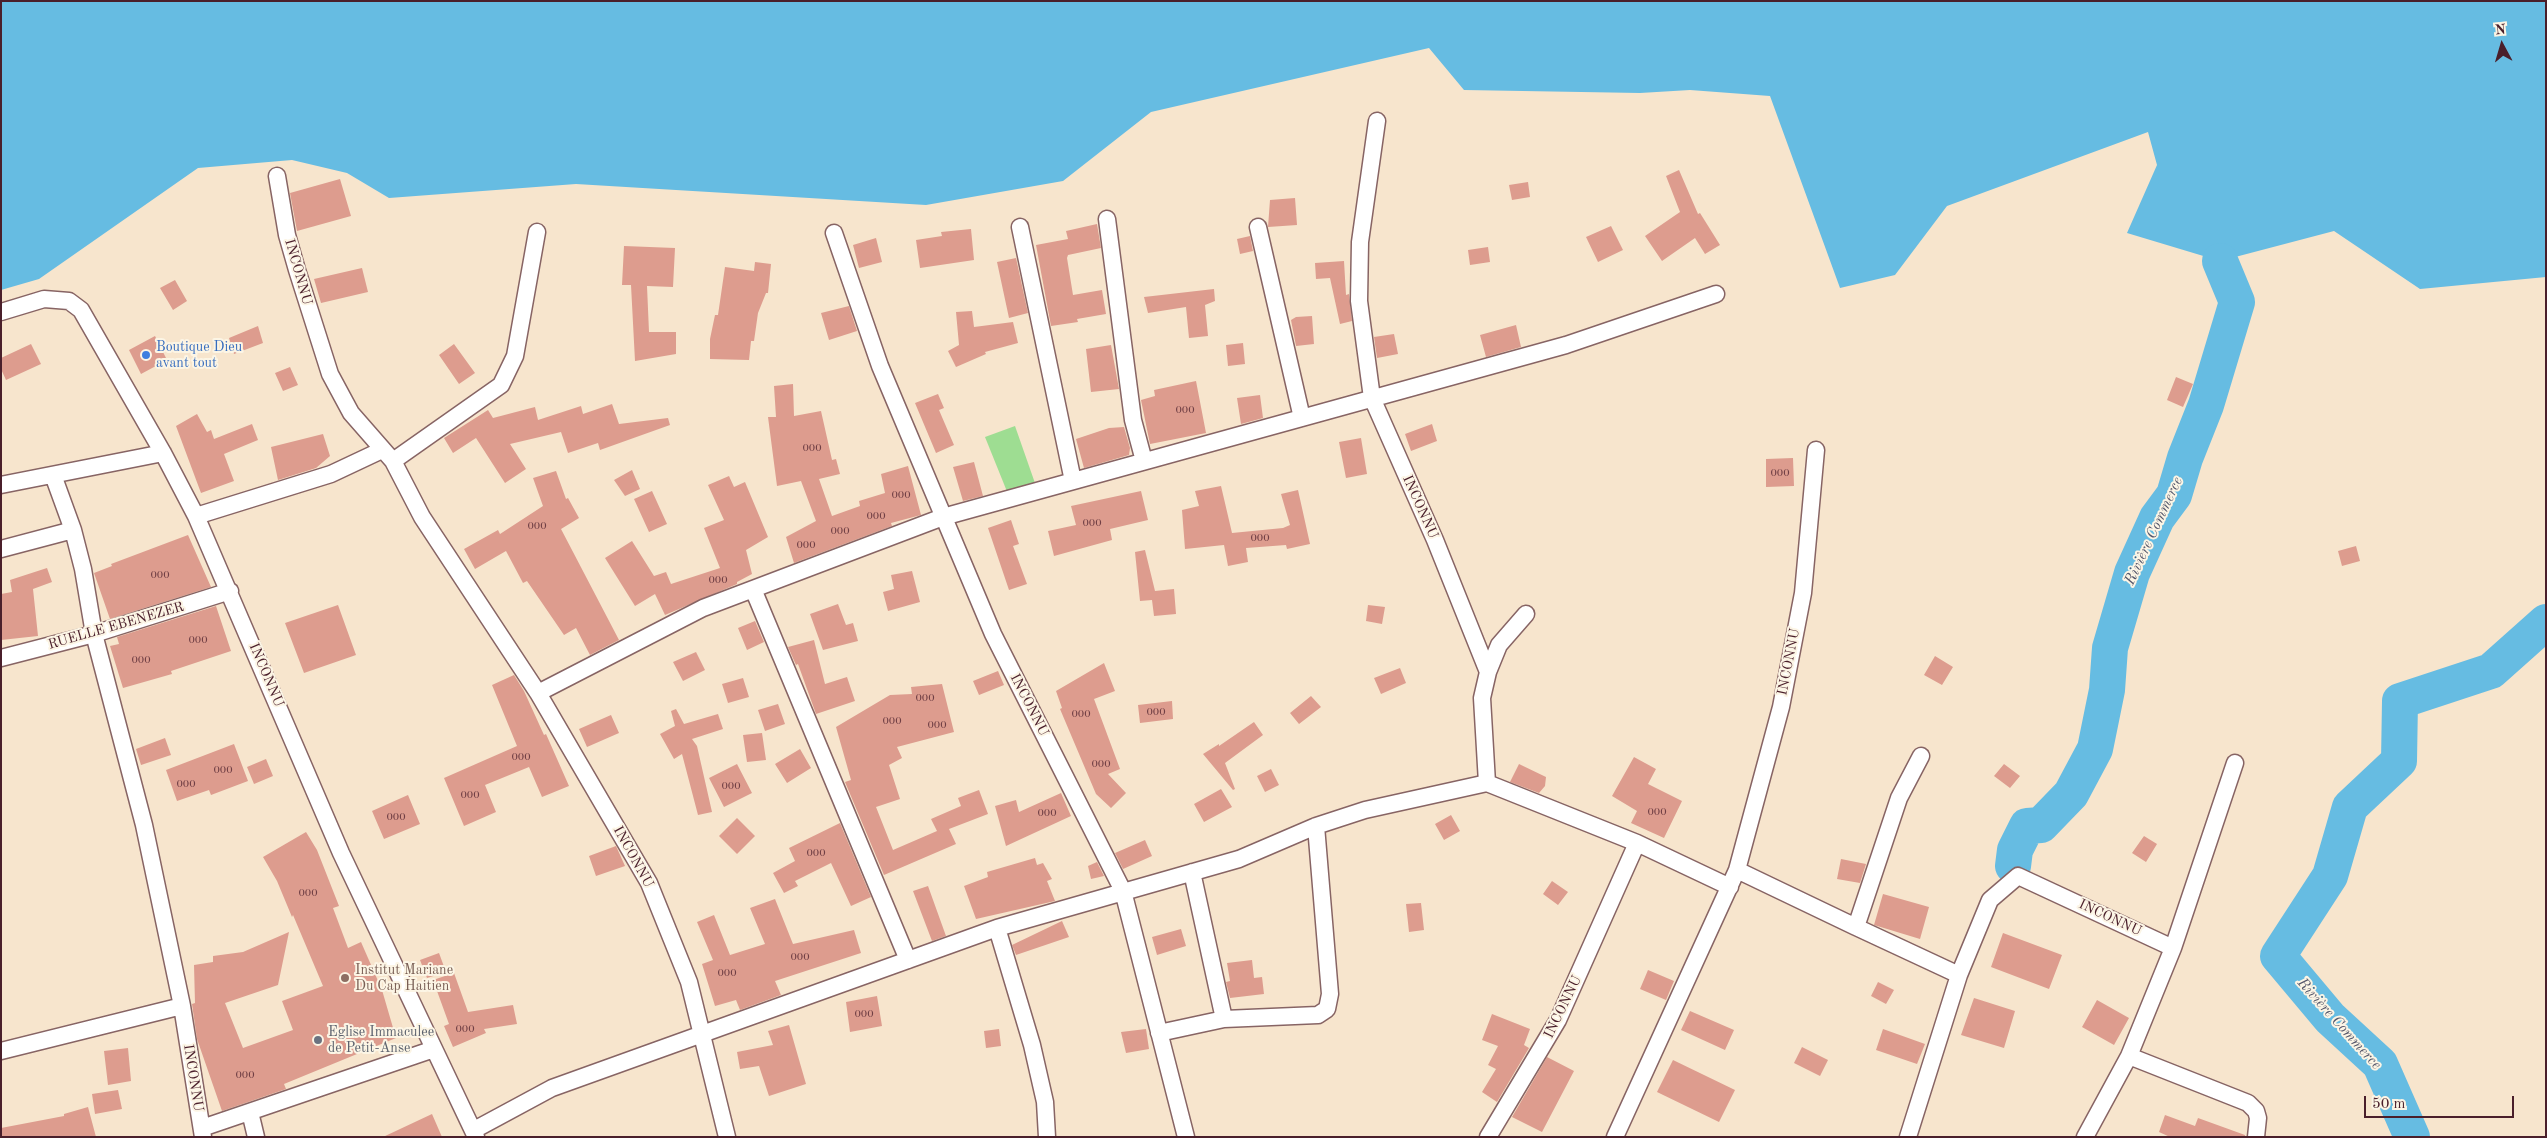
<!DOCTYPE html>
<html>
<head>
<meta charset="utf-8">
<style>
	body { margin:0 }
	#map { position:relative; width:2547px; height:1138px; overflow:hidden; background:#f7e5cd; font-family:"Old Standard TT",serif }
	canvas { display:block }
	.frame { position:absolute; inset:0; border:2px solid #4a1f2b; pointer-events:none }
	.north { position:absolute; left:2477px; top:20px; width:50px; height:50px; -webkit-text-stroke:4px #fcf5e5; paint-order:stroke; rotate:354deg; font-size:14px; font-weight:700; line-height:20px; text-align:center; color:#4a1f2b }
	.north::after { content:''; display:block; margin:auto; width:18px; height:22px; background:#4a1f2b; clip-path:polygon(50% 0,100% 100%,50% 72%,0 100%) }
	.scale { position:absolute; left:2364px; top:1096px; width:150px; height:22px; box-sizing:border-box; border:2px solid #4a1f2b; border-top:0; padding-left:6px; font-size:15px; line-height:18px; white-space:nowrap; color:#4a1f2b; -webkit-text-stroke:4px #fcf5e5; paint-order:stroke }
</style>
</head>
<body>
<div id="map">
<canvas width="2547" height="1138"></canvas>
<div class="frame"></div>
<div class="north">N</div>
<div class="scale">50 m</div>
</div>
<script>
const c = document.querySelector('canvas').getContext('2d');
c.lineJoin = 'round';
function fillPath(path, color) {
  c.fillStyle = color;
  c.fill(path, 'evenodd');
}
function poly(rows) {
  const path = new Path2D();
  for (const r of rows) {
    path.moveTo(r[0], r[1]);
    for (let i = 2; i < r.length; i += 2) path.lineTo(r[i], r[i + 1]);
  }
  return path;
}
function trace(path, color, width, dash) {
  c.strokeStyle = color;
  c.lineWidth = width;
  c.lineCap = dash ? 'butt' : 'round';
  c.setLineDash(dash || []);
  c.stroke(path);
}
function drawText(font, color, halo, rows, align = 'center') {
  c.font = font + ' "Old Standard TT",serif';
  c.lineWidth = 4;
  c.setLineDash([]);
  c.textBaseline = 'middle';
  c.strokeStyle = halo;
  c.fillStyle = color;
  for (const [text, x, y, turn = 0] of rows) {
    c.save();
    c.translate(x, y);
    c.rotate((+turn || 0) * Math.PI / 180);
    c.textAlign = isNaN(turn) ? turn : align;
    if (halo) c.strokeText(text, 0, 0);
    c.fillText(text, 0, 0);
    c.restore();
  }
}
fillPath(poly([
	[1015,426,1036,486,1008,494,985,437]
]), '#9edd92');
fillPath(poly([
	[1,1,2546,1,2546,277,2420,289,2334,231,2220,261,2127,233,2157,165,2148,132,1947,206,1895,275,1840,288,1770,96,1690,90,1640,93,1464,90,1429,48,1151,112,1063,181,926,205,576,184,389,198,347,173,292,160,198,168,39,279,1,290]
]), '#66bce2');
trace(poly([
	[2013,866,2015,850,2027,826,2041,825,2071,794,2095,749,2107,690,2110,648,2132,573,2157,518,2174,495,2185,458,2206,405,2237,302,2220,261],
	[2412,1137,2380,1064,2330,1018,2278,956,2330,876,2350,807,2399,761,2400,701,2491,671,2546,622]
]), '#66bce2', 36);
fillPath(poly([
	[1679,170,1698,214,1700,213,1720,245,1705,254,1695,238,1662,261,1645,236,1680,212,1666,176],
	[340,179,351,216,297,231,290,193],
	[1528,182,1530,197,1512,200,1509,185],
	[1295,198,1297,225,1268,227,1270,200],
	[1097,224,1101,248,1068,255,1067,258,1073,295,1102,290,1106,314,1077,319,1078,322,1051,326,1036,245,1068,239,1066,231],
	[1611,226,1623,250,1598,262,1586,237],
	[971,229,974,260,920,268,916,240,942,236,941,232],
	[1250,236,1253,251,1240,254,1237,239],
	[876,238,882,262,859,268,853,245],
	[624,246,675,248,673,287,647,286,649,332,676,332,676,354,635,361,631,285,622,285],
	[1488,247,1490,262,1470,265,1468,250],
	[1016,258,1028,313,1009,318,997,262],
	[1344,261,1346,295,1349,294,1352,321,1340,324,1330,278,1316,279,1315,263],
	[755,262,771,264,768,293,766,293,758,313,754,341,751,341,749,360,710,359,710,339,715,315,718,315,725,267,754,271],
	[362,268,368,292,321,303,314,279],
	[175,280,187,301,173,310,160,288],
	[1214,289,1215,301,1205,305,1208,336,1189,338,1186,307,1148,313,1144,297],
	[849,306,857,331,829,340,821,313],
	[972,311,974,327,1013,322,1018,343,985,352,986,354,956,367,948,351,959,345,956,312],
	[1312,316,1314,344,1296,346,1291,320,1296,317],
	[1516,325,1521,347,1486,357,1480,335],
	[258,326,263,343,234,354,229,338],
	[1394,334,1398,354,1377,358,1374,337],
	[155,336,167,360,141,374,129,350],
	[1243,343,1245,364,1228,366,1226,345],
	[31,344,41,364,6,380,1,369,1,358],
	[454,344,475,373,459,384,439,355],
	[1111,345,1119,389,1091,392,1086,349],
	[290,367,298,385,283,391,275,373],
	[2176,377,2193,384,2183,407,2167,400],
	[1196,381,1206,433,1150,444,1141,400,1155,396,1154,390],
	[793,384,794,416,821,411,832,460,836,459,840,474,819,479,832,516,860,506,859,501,885,493,881,474,908,466,921,515,891,523,892,526,794,563,786,537,816,521,801,481,777,486,768,417,776,417,774,386],
	[938,394,944,408,939,410,954,445,936,453,915,403],
	[1260,395,1263,418,1241,424,1237,398],
	[612,404,619,424,668,418,670,425,600,450,598,443,568,453,561,432,510,444,526,469,505,483,476,438,453,453,444,438,488,410,493,418,535,407,538,420,581,406,583,414],
	[197,414,207,432,211,430,214,439,252,424,258,440,224,454,234,481,201,493,176,426],
	[1432,424,1437,441,1411,451,1405,434],
	[1124,427,1130,448,1129,455,1084,468,1076,439,1109,428],
	[323,434,330,456,316,468,278,480,271,447],
	[1361,438,1367,474,1346,478,1339,442],
	[1793,458,1794,486,1766,487,1766,459],
	[974,462,983,496,963,501,953,467],
	[632,470,640,489,625,496,614,480],
	[556,471,566,499,568,498,579,518,561,529,619,640,590,655,576,628,564,635,527,581,523,583,506,551,475,569,464,549,498,530,500,534,543,506,533,478],
	[729,476,734,487,745,482,768,537,746,550,752,574,737,582,737,584,665,615,655,594,635,606,605,558,632,541,654,576,666,572,671,584,720,568,704,528,724,520,708,485],
	[1221,486,1232,533,1283,528,1290,525,1281,494,1298,490,1310,544,1287,549,1286,545,1246,548,1248,562,1228,566,1224,545,1185,549,1182,510,1199,506,1195,491],
	[652,491,667,524,649,532,634,499],
	[1141,491,1148,520,1110,529,1112,540,1054,556,1048,531,1076,525,1071,506],
	[1011,520,1019,544,1013,546,1027,584,1009,590,988,528],
	[188,535,211,587,110,619,94,573,112,566,111,564],
	[2356,546,2360,561,2342,566,2338,551],
	[1145,550,1155,591,1174,589,1176,614,1154,616,1152,600,1140,601,1135,552],
	[47,568,52,582,33,589,38,636,1,640,1,594,12,592,10,580],
	[912,571,920,602,888,611,883,592,894,589,891,575],
	[838,604,846,625,853,623,858,641,823,650,810,614],
	[338,605,356,655,304,673,285,623],
	[1368,605,1385,607,1382,624,1366,621],
	[216,606,231,651,171,671,172,674,123,688,110,646,119,644,117,637],
	[755,621,764,642,747,650,738,628],
	[814,640,825,684,847,677,855,701,816,714,798,664,796,665,788,647],
	[696,652,705,670,683,681,673,662],
	[1935,656,1953,667,1942,685,1924,675],
	[1104,663,1115,691,1094,699,1120,769,1108,774,1126,793,1111,808,1096,794,1060,709,1062,708,1056,691],
	[1400,668,1406,683,1381,694,1374,678],
	[998,671,1004,685,979,695,973,681],
	[514,675,524,691,544,735,546,734,569,786,542,797,529,767,485,785,496,812,464,826,444,778,517,746,492,685],
	[743,678,749,697,728,703,722,684],
	[942,684,954,732,897,747,902,758,889,765,900,799,876,807,893,850,937,831,931,819,961,806,958,798,979,790,988,814,949,829,956,844,884,875,845,782,851,780,836,727,890,695,912,694,911,687],
	[1311,696,1321,707,1299,724,1290,713],
	[1172,701,1173,719,1140,723,1138,705],
	[778,704,785,724,765,731,758,710],
	[676,709,684,724,718,714,723,729,692,739,697,746,712,812,698,815,682,754,674,759,660,734,675,726,671,711],
	[611,715,619,733,587,747,579,729],
	[1254,722,1263,735,1225,763,1235,789,1233,790,1203,754,1219,744,1219,746],
	[762,733,766,760,747,762,743,735],
	[165,738,171,755,141,765,136,749],
	[234,744,248,781,211,795,209,790,177,801,166,770],
	[800,749,811,768,787,783,775,764],
	[1634,757,1656,769,1648,784,1682,801,1664,838,1631,823,1637,811,1612,796],
	[266,759,273,776,254,784,247,767],
	[737,764,752,793,724,807,709,778],
	[1519,764,1546,777,1545,786,1539,793,1510,782],
	[2004,764,2020,776,2010,788,1994,776],
	[1271,769,1279,785,1265,792,1257,776],
	[1221,789,1232,807,1204,822,1194,804],
	[1061,793,1071,816,1006,846,995,806,1016,800,1019,812],
	[408,795,420,824,384,839,372,811],
	[1451,815,1460,831,1444,840,1435,824],
	[737,818,755,836,737,854,719,836],
	[840,823,871,897,851,906,831,863,795,881,798,886,784,893,773,873,795,861,789,848],
	[306,832,317,850,339,906,333,908,348,948,361,942,382,990,396,1038,284,1084,286,1089,222,1111,197,1039,192,1004,195,1003,194,965,213,962,213,956,243,952,289,932,278,985,225,1003,243,1048,293,1030,282,1001,323,986,293,915,292,917,277,881,263,857],
	[2144,836,2157,844,2146,862,2132,853],
	[1145,840,1152,856,1123,869,1115,853],
	[616,846,625,866,596,876,589,856],
	[1035,858,1037,865,1043,863,1052,879,1047,881,1055,901,976,919,964,886,988,877,987,872],
	[1841,859,1866,864,1860,883,1837,879],
	[1097,862,1104,876,1091,879,1088,866],
	[1552,881,1568,892,1558,905,1543,894],
	[928,886,946,936,932,941,913,891],
	[1883,894,1929,907,1920,939,1874,925],
	[775,899,793,944,854,930,861,953,775,981,781,995,740,1010,736,1000,715,1006,702,964,713,960,697,922,714,915,730,955,765,944,750,908],
	[1421,903,1424,930,1409,932,1406,904],
	[1062,921,1069,937,1016,955,1012,945],
	[1181,929,1186,946,1157,955,1152,937],
	[2003,933,2062,955,2049,989,1991,967],
	[439,953,446,972,427,978,420,960],
	[1252,960,1254,978,1262,977,1264,994,1230,998,1226,982,1230,981,1227,963],
	[1648,970,1674,981,1666,1000,1640,989],
	[454,973,468,1012,513,1005,517,1024,484,1029,486,1033,453,1047,444,1026,449,1024,433,980],
	[1878,982,1894,990,1886,1004,1871,996],
	[877,996,882,1026,850,1032,846,1002],
	[1974,998,2015,1011,2004,1048,1961,1035],
	[2097,1000,2129,1018,2114,1045,2082,1027],
	[1690,1011,1734,1030,1725,1050,1681,1030],
	[1492,1014,1530,1029,1524,1045,1529,1048,1497,1102,1482,1092,1496,1069,1488,1065,1498,1046,1482,1040],
	[789,1025,806,1084,769,1096,759,1066,740,1069,737,1052,773,1045,768,1031],
	[999,1029,1001,1046,986,1048,984,1031],
	[1146,1029,1149,1049,1126,1053,1121,1032],
	[1883,1029,1925,1044,1917,1064,1876,1050],
	[1802,1047,1828,1060,1820,1076,1794,1063],
	[128,1048,131,1081,108,1085,104,1051],
	[1547,1057,1574,1071,1542,1132,1512,1117],
	[1673,1060,1735,1090,1719,1122,1657,1092],
	[118,1090,122,1109,95,1114,92,1094],
	[88,1107,96,1137,1,1137,1,1128,64,1116,64,1114],
	[432,1114,442,1137,383,1137],
	[2165,1115,2195,1126,2198,1118,2245,1135,2245,1137,2170,1137,2159,1132]
]), '#dd9c8e');
const minor = poly([
	[1377,121,1360,242,1359,301,1372,398,1435,540,1488,672],
	[277,176,287,235,297,270,330,374,351,413,393,461,422,517,538,693,649,883,689,982,727,1137],
	[1107,219,1133,420,1144,461],
	[1020,227,1073,481],
	[1258,227,1302,418],
	[834,233,880,366,993,634,1123,891,1186,1137],
	[1,312,44,299,69,301,81,310,163,453,196,516,341,853,476,1137],
	[393,461,501,385,515,356,537,232],
	[1,485,163,453],
	[196,516,331,474,382,450],
	[73,530,83,569,94,634,144,825,182,1006,203,1137],
	[1,549,73,530,53,475],
	[753,589,908,960],
	[1,658,94,634,230,591],
	[538,693,703,608,943,517,1566,345,1716,294],
	[1921,756,1899,798,1856,927,1959,975],
	[1487,783,1637,843,1730,887],
	[1737,870,1856,927],
	[997,928,1032,1045,1045,1102,1047,1137],
	[1224,1019,1318,1015,1327,1009,1330,994,1316,826],
	[1159,1033,1224,1019,1192,872],
	[1,1051,182,1006],
	[2129,1056,2248,1103,2256,1111,2258,1118,2256,1137],
	[250,1112,256,1137],
	[202,1128,434,1049],
	[474,1130,552,1088,997,928,1239,859,1316,826,1365,810,1487,783,1482,698,1488,672,1499,645,1526,614],
	[1488,1137,1558,1020,1637,843],
	[1615,1137,1737,870,1781,707,1803,593,1816,450],
	[1908,1137,1959,975,1990,900,2018,876,2173,948],
	[2085,1137,2129,1056,2173,948,2235,763]
]);
trace(minor, '#876464', 19);
trace(minor, '#fff', 16);
for (const [x, y, r, color] of [
	[146,355,5,"#3f7fe0"],
	[345,978,5,"#8d6e63"],
	[318,1040,5,"#6b7280"]
]) {
  const dot = new Path2D();
  dot.arc(x, y, r, 0, 2 * Math.PI);
  c.fillStyle = color;
  c.fill(dot);
  trace(dot, '#fcf5e5', 2);
}
drawText('11px', '#6f3e44', null, [
	["000",1185,410],
	["000",812,448],
	["000",1780,473],
	["000",901,495],
	["000",876,516],
	["000",1092,523],
	["000",537,526],
	["000",840,531],
	["000",1260,538],
	["000",806,545],
	["000",160,575],
	["000",718,580],
	["000",198,640],
	["000",141,660],
	["000",925,698],
	["000",1156,712],
	["000",1081,714],
	["000",892,721],
	["000",937,725],
	["000",521,757],
	["000",1101,764],
	["000",223,770],
	["000",186,784],
	["000",731,786],
	["000",470,795],
	["000",1657,812],
	["000",1047,813],
	["000",396,817],
	["000",816,853],
	["000",308,893],
	["000",800,957],
	["000",727,973],
	["000",864,1014],
	["000",465,1029],
	["000",245,1075]
]);
drawText('14px', '#4a1f2b', '#fcf5e5', [
	["INCONNU",298,272,74],
	["INCONNU",1420,507,66],
	["RUELLE EBENEZER",116,626,-16],
	["INCONNU",1789,662,-79],
	["INCONNU",266,675,67],
	["INCONNU",1029,705,63],
	["INCONNU",633,857,61],
	["INCONNU",2110,918,25],
	["INCONNU",1563,1007,-64],
	["INCONNU",193,1078,81]
]);
drawText('14px', '#366cbe', '#fcf5e5', [
	["Boutique Dieu",156,347],
	["avant tout",156,363]
], 'left');
drawText('14px', '#785e54', '#fcf5e5', [
	["Institut Mariane",355,970],
	["Du Cap Haitien",355,986]
], 'left');
drawText('14px', '#5b616d', '#fcf5e5', [
	["Eglise Immaculee",328,1032],
	["de Petit-Anse",328,1048]
], 'left');
drawText('italic 15px', '#54566b', '#fcf5e5', [
	["Rivière Commerce",2154,531,-65],
	["Rivière Commerce",2339,1024,48]
]);
</script>
</body>
</html>
